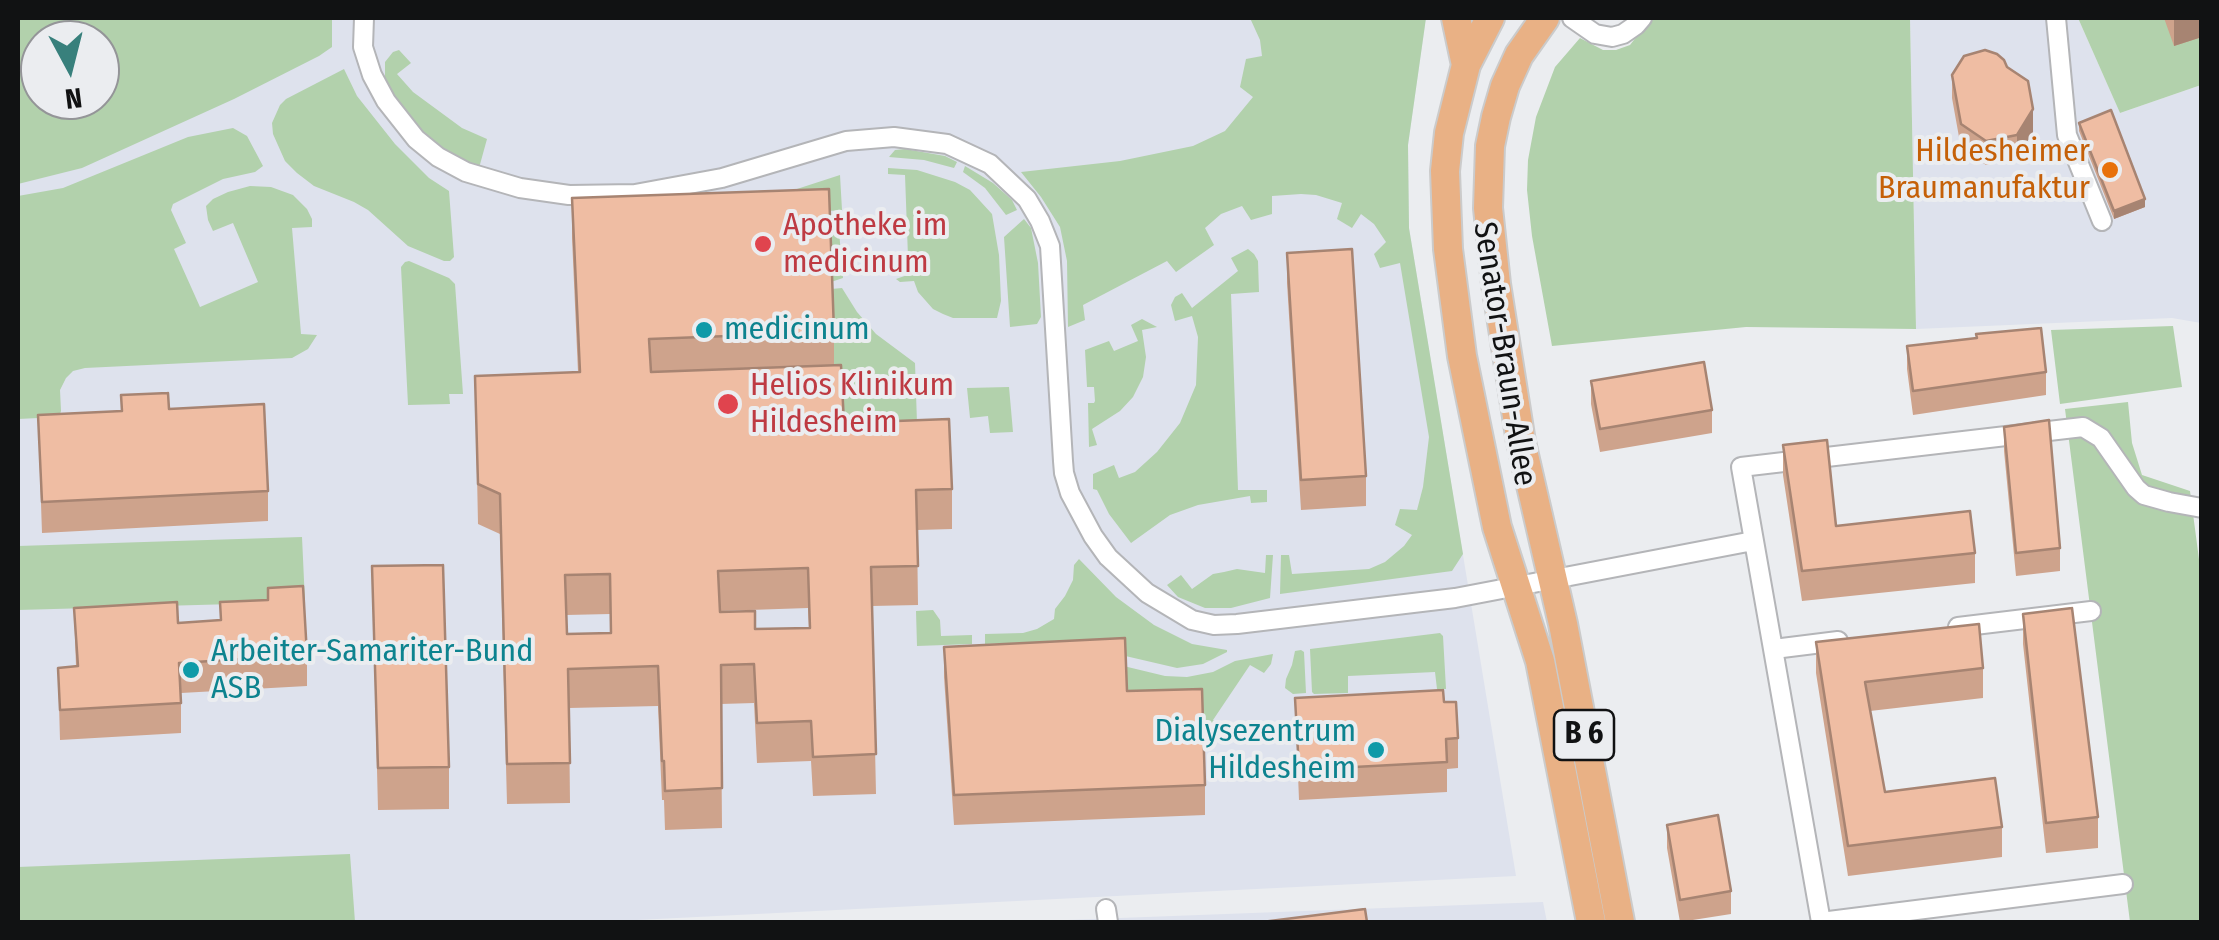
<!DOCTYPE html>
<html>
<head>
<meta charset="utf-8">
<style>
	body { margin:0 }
	#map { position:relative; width:2219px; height:940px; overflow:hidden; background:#ebedf0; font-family:"Fira Sans Condensed",sans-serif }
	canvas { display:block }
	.frame { position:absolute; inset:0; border:20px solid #111213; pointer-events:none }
	.north { position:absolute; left:20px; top:20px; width:100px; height:100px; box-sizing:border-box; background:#ebedf0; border:2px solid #949598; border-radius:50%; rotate:173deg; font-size:28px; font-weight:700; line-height:40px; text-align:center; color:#111213 }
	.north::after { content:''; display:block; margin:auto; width:35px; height:45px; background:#38807c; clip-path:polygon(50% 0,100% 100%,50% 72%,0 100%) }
</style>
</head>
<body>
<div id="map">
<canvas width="2219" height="940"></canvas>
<div class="frame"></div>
<div class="north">N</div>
</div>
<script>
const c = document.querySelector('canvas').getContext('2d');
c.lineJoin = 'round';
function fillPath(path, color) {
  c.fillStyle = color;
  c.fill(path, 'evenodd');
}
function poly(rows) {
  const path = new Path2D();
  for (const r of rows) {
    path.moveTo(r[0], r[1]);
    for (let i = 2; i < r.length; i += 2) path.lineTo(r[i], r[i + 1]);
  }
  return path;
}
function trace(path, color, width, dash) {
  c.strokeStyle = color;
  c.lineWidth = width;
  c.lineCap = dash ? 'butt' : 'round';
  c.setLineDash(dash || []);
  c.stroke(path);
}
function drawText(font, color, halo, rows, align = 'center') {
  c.font = font + ' "Fira Sans Condensed",sans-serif';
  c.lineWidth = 8;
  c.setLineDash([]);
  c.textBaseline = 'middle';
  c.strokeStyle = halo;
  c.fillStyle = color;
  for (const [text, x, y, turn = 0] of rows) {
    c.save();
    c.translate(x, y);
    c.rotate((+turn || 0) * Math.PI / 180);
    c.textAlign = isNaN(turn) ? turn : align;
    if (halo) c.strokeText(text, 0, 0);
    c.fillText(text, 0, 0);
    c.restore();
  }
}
fillPath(poly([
	[18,18,1426,18,1408,145,1409,228,1516,876,597,922,18,922],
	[40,40,100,40,100,100,40,100],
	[1910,18,2078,18,2120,113,2201,85,2201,323,2172,318,1916,329],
	[1543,902,1547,922,1014,922]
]), '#dee2ed');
fillPath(poly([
	[18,18,332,18,332,47,319,56,234,99,82,168,18,184],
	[40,40,100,40,100,100,40,100],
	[1250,18,1426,18,1408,145,1409,228,1463,554,1452,571,1280,594,1281,555,1289,555,1292,574,1369,569,1385,562,1404,546,1412,535,1395,525,1400,509,1417,510,1423,487,1429,437,1400,263,1380,268,1374,254,1386,242,1374,224,1361,214,1352,228,1337,219,1342,203,1316,195,1301,194,1272,196,1272,214,1251,220,1242,206,1221,214,1205,228,1214,245,1176,272,1167,261,1083,305,1085,320,1068,327,1067,261,1060,227,1041,197,1021,172,1120,161,1193,146,1225,131,1253,97,1240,87,1246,59,1262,56,1260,40],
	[1651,18,1910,18,1916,329,1746,327,1552,346,1532,236,1527,190,1528,160,1536,117,1555,67,1580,38,1603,50,1616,50,1630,45],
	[2078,18,2201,18,2201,85,2120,113],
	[399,50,411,63,397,74,413,92,462,128,487,139,479,168,457,158,432,143,390,92,385,81,385,62,393,52],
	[344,69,357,96,395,144,429,178,449,191,454,257,450,261,444,261,408,246,368,210,354,202,314,186,297,173,285,161,273,134,272,123,280,105,286,99],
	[233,128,247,136,263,166,255,172,223,179,173,204,171,210,186,243,174,249,200,307,258,282,233,223,213,231,208,220,206,206,213,199,228,192,250,186,271,187,293,195,307,209,312,219,312,227,292,228,301,334,317,335,308,349,292,358,85,368,73,371,66,378,60,390,61,411,59,417,18,419,18,196,63,188,188,137],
	[905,149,945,156,957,162,954,168,924,160,889,157,895,150],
	[965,166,993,183,1012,200,1017,210,1006,215,985,188,963,172],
	[888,168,917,170,955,182,970,190,992,214,999,255,1001,301,997,318,953,318,943,314,933,309,918,292,914,281,900,282,896,279,913,273,908,257,905,175,888,174],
	[840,175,842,210,763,216,760,201],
	[1024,219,1031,228,1038,263,1041,317,1037,324,1010,327,1004,237],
	[829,229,839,231,843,278,831,282],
	[1248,249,1254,254,1258,261,1259,292,1231,294,1238,490,1267,490,1267,502,1251,503,1250,496,1198,505,1170,515,1131,543,1109,514,1097,490,1093,489,1093,474,1114,465,1119,478,1135,472,1157,452,1180,423,1196,385,1198,337,1192,316,1175,321,1171,305,1175,297,1182,293,1192,308,1238,271,1231,258],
	[409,261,449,278,455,284,463,394,449,394,450,404,408,405,401,267,405,262],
	[842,288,857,312,876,334,915,363,917,423,844,462,834,371,831,289],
	[1142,319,1157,327,1142,330,1146,357,1143,377,1133,397,1120,411,1092,429,1097,445,1089,447,1088,403,1094,403,1095,401,1094,387,1087,387,1085,350,1109,341,1114,351,1138,341,1131,325],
	[2173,326,2182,387,2060,404,2051,330],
	[1009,387,1013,432,990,433,988,416,970,418,967,388],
	[2128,402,2132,443,2142,475,2190,491,2202,582,2201,922,2130,922,2065,409],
	[302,537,305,602,18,610,18,546],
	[1266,555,1273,555,1270,598,1231,608,1205,608,1178,597,1167,585,1181,575,1192,589,1213,574,1224,572,1237,569,1265,573],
	[1079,559,1116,597,1154,625,1192,644,1227,650,1227,652,1203,664,1177,668,1061,641,985,644,985,634,1023,633,1037,629,1054,619,1055,609,1065,596,1073,580,1074,565],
	[933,610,940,620,941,636,972,635,972,644,917,646,916,611],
	[1440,633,1443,636,1446,689,1437,689,1435,672,1348,676,1348,693,1314,694,1312,692,1310,649],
	[1301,650,1304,652,1306,693,1293,694,1285,688,1286,679,1292,665,1295,651],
	[1273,654,1271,664,1264,673,1250,665,1213,720,1225,730,1222,737,1202,738,1050,663,1078,655,1165,676,1187,677,1213,672,1235,661],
	[350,854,355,922,18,922,18,867]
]), '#b2d1ac');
const minor = poly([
	[364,18,363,47,372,75,386,101,416,139,438,157,466,172,520,188,569,195,635,194,722,178,846,141,894,137,947,144,990,164,1027,199,1040,221,1050,246,1063,461,1064,473,1070,493,1093,536,1108,557,1147,593,1192,620,1214,625,1237,624,1455,598,1753,541],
	[1572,18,1595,34,1612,37,1623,34,1636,25,1642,18],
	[2056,18,2067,135,2102,221],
	[1958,627,2091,611],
	[1774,649,1838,641],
	[1106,909,1108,922],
	[1821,922,1741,467,2083,427,2101,438,2136,488,2144,495,2169,502,2202,508],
	[1821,922,2123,884]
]);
const primary = poly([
	[1456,18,1466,65],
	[1490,18,1466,65,1449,133,1445,171,1448,249,1462,356,1497,527,1540,661,1591,922],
	[1545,18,1519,55,1505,86,1496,117,1490,146,1488,208,1496,284,1521,442,1563,624,1620,922]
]);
trace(minor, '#b4b5b8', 22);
trace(primary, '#cbcbcb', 32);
trace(minor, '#fff', 18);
trace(primary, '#e9b185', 28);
fillPath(poly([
	[2164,18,2202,18,2202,37,2174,46],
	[1952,75,2033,132,2017,158,1986,165,1961,148,1952,98],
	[2079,123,2145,207,2114,219,2079,131],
	[572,198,834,332,834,365,844,423,952,489,952,529,917,530,918,605,872,606,876,794,813,796,811,761,757,763,754,703,721,704,722,828,665,830,664,800,662,800,658,706,569,708,570,803,507,804,500,534,478,524,475,376,578,372,572,238],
	[808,608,809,628,755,629,720,611],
	[610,614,610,633,567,634,566,615],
	[1287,253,1366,476,1366,506,1301,510,1287,283],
	[1907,346,2046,372,2046,395,1913,415,1907,369],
	[1591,381,1712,410,1712,433,1600,452,1591,404],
	[169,409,268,491,268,521,42,533,38,415],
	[2004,427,2060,548,2060,571,2016,576,2004,451],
	[1783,445,1836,526,1975,553,1975,583,1802,601,1783,475],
	[372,566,449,767,449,809,378,810],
	[220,602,307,655,307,686,181,693,181,733,60,740,58,668,76,666,74,608,178,623,220,621],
	[2023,614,2098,817,2098,848,2046,853,2023,644],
	[1816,642,1983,668,1983,698,1870,711,1885,792,2002,827,2002,857,1848,876,1816,673],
	[944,647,1127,691,1205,785,1205,815,954,825,944,677],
	[1295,698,1444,702,1458,738,1458,768,1447,769,1447,792,1299,800],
	[1667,825,1731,891,1731,914,1680,922,1667,848]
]), '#cea38c');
fillPath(poly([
	[2174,18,2202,18,2202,37,2174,46],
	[2033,109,2033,132,2017,158,2017,135],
	[2145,199,2145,207,2114,219,2114,211]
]), '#a78472');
const building = poly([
	[1985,50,1997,54,2004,60,2007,67,2028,81,2033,109,2017,135,1986,141,1961,124,1952,75,1964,56,1985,50],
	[2111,110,2145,199,2114,211,2079,123,2111,110],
	[829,189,834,332,649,339,651,372,841,365,844,423,949,419,952,489,916,490,918,566,871,567,876,754,813,757,811,721,757,723,754,664,721,665,722,788,665,791,664,761,662,761,658,666,568,669,570,763,507,764,500,494,478,484,475,376,580,372,572,198,829,189],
	[808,568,810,628,755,629,755,611,720,612,718,571,808,568],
	[610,574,611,633,567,634,565,575,610,574],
	[1352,249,1366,476,1301,480,1287,253,1352,249],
	[2041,328,2046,372,1913,391,1907,346,1977,338,1976,334,2041,328],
	[1704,362,1712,410,1600,429,1591,381,1704,362],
	[168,393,169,409,264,404,268,491,42,502,38,415,122,411,121,395,168,393],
	[2049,420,2060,548,2016,553,2004,427,2049,420],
	[1827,440,1836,526,1970,511,1975,553,1802,571,1783,445,1827,440],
	[443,565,449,767,378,768,372,566,443,565],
	[303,586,307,655,179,663,181,703,60,710,58,668,78,666,74,608,177,602,178,623,221,620,220,602,268,600,268,588,303,586],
	[2072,608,2098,817,2046,823,2023,614,2072,608],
	[1979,624,1983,668,1865,682,1885,792,1995,778,2002,827,1848,846,1816,642,1979,624],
	[1125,638,1127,691,1202,689,1205,785,954,795,944,647,1125,638],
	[1443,690,1444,702,1456,702,1458,738,1446,739,1447,762,1299,770,1295,698,1443,690],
	[1718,815,1731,891,1680,900,1667,825,1718,815],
	[1365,909,1367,922,1262,922,1365,909]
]);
fillPath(building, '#efbda3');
trace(building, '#a78472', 2.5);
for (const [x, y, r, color] of [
	[2110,170,10,"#e8710a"],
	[763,244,10,"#e0444e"],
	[704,330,10,"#0f9aa8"],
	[728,404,12,"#e0444e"],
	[191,670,10,"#0f9aa8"],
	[1376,750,10,"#0f9aa8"]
]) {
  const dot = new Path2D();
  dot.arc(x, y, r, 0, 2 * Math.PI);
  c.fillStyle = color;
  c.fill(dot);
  trace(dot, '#ebedf0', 4);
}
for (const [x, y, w] of [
	[1584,735,60]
]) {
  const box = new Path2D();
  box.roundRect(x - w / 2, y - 25, w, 50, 8);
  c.fillStyle = '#ebedf0';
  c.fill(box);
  trace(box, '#111213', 2.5);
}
drawText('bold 30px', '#111213', null, [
	["B 6",1584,735]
]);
drawText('32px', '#c56008', '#ebedf0', [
	["Hildesheimer",2090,152],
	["Braumanufaktur",2090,189]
], 'right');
drawText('32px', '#be3a42', '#ebedf0', [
	["Apotheke im",783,226],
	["medicinum",783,263],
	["Helios Klinikum",750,386],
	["Hildesheim",750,423]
], 'left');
drawText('32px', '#0d838f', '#ebedf0', [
	["medicinum",724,330],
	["Arbeiter-Samariter-Bund",211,652],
	["ASB",211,689],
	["Dialysezentrum",1356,732,"right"],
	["Hildesheim",1356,769,"right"]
], 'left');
drawText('32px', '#111213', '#ebedf0', [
	["Senator-Braun-Allee",1504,354,81]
]);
</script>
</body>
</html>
